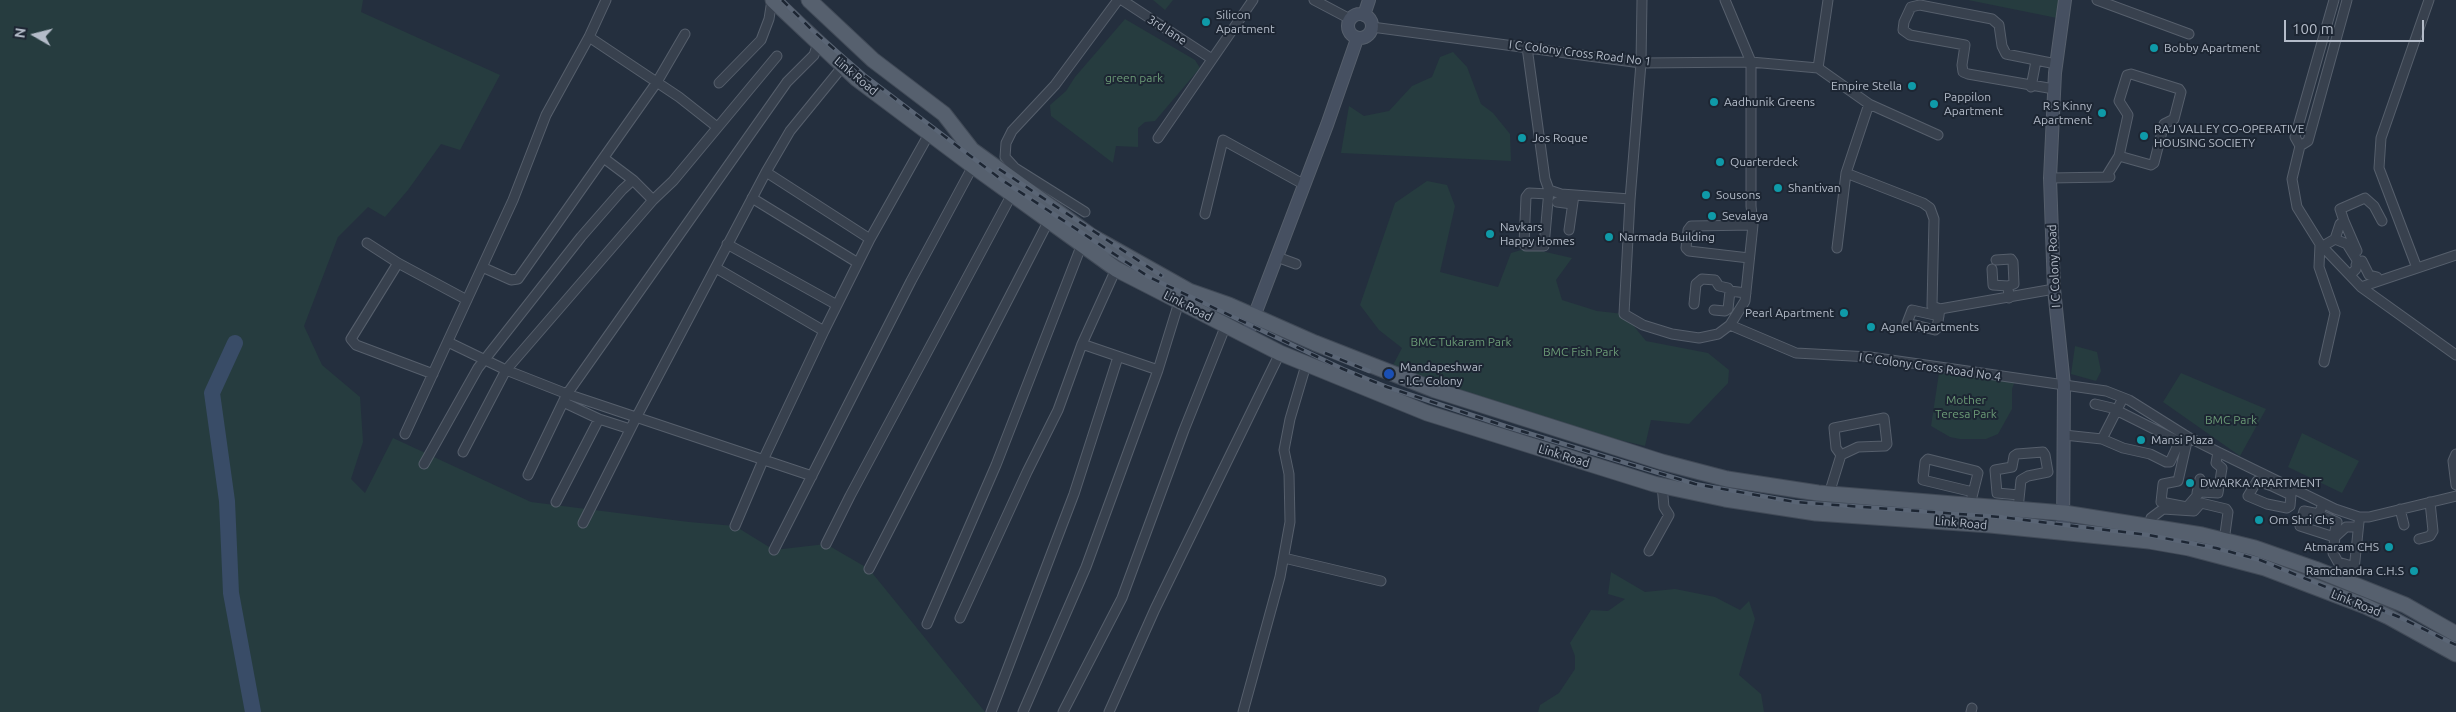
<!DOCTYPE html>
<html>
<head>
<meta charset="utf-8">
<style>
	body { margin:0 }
	#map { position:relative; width:2456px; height:712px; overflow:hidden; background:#242f3e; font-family:Ubuntu,sans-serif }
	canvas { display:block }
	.north { position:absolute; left:10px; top:10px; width:50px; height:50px; -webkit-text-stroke:4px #1d2633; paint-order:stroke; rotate:278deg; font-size:14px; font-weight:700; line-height:20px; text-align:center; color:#b4bcc9 }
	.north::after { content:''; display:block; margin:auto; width:18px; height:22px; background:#b4bcc9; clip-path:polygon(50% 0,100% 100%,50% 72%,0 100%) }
	.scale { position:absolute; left:2284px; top:20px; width:140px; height:22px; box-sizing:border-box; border:2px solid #b4bcc9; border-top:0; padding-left:6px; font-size:15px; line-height:18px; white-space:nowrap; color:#b4bcc9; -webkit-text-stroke:4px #1d2633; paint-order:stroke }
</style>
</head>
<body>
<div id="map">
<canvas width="2456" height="712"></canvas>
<div class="north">N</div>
<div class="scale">100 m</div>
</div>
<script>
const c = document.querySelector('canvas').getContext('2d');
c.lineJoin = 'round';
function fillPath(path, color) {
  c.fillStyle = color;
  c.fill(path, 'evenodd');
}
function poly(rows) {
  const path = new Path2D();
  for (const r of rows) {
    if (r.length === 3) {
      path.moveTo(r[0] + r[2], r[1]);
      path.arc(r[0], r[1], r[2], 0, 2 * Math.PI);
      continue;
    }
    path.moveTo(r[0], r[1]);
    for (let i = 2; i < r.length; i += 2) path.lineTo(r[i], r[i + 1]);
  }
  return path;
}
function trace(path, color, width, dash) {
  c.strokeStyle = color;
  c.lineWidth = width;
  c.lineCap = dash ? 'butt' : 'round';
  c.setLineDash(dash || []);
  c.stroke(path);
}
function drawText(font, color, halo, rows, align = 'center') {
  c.font = font + ' Ubuntu,sans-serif';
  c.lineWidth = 4;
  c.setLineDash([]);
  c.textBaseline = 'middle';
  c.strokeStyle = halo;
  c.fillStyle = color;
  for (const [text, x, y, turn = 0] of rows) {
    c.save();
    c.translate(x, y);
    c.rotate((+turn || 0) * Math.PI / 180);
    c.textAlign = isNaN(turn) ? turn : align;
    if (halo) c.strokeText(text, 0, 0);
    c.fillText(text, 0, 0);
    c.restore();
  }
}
fillPath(poly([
	[0,0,363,0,361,12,500,75,460,150,441,144,408,190,385,217,368,207,338,237,304,326,322,365,360,397,363,442,351,479,365,493,393,438,531,502,689,522,735,526,774,550,826,544,869,569,985,712,0,712],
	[1153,0,1173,0,1165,10],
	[1968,0,2061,0,2057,18],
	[1125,19,1195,60,1200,68,1155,121,1145,122,1138,128,1138,147,1116,146,1113,163,1051,116,1050,105,1066,91,1075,77],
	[1453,52,1467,67,1481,104,1493,113,1510,134,1511,161,1341,153,1349,106,1364,116,1389,111,1412,86,1432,77,1440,57],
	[1427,181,1447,185,1455,206,1440,272,1498,287,1511,253,1528,248,1572,258,1556,280,1562,300,1597,311,1624,314,1646,341,1708,353,1729,370,1728,383,1689,424,1651,420,1645,446,1544,422,1392,367,1402,348,1379,330,1360,305,1395,203],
	[2075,346,2097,352,2101,371,2096,381,2071,374],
	[1939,373,2015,381,2012,389,2012,409,1998,434,1986,439,1960,439,1950,437,1931,426],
	[2181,373,2266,409,2240,456,2163,402],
	[2302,433,2359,461,2342,493,2288,467],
	[1611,572,1645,592,1675,589,1715,597,1740,610,1749,601,1755,619,1739,675,1761,694,1764,712,1538,712,1540,705,1559,693,1575,669,1575,656,1570,643,1591,610,1608,611,1625,599,1608,594]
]), '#263c3f');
trace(poly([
	[235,343,212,393,227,501,231,593,253,712]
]), '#394c67', 16);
const street = poly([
	[1122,0,1212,59],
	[1314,0,1350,19],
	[1642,0,1641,63,1630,200,1624,314,1643,325,1672,334,1699,338,1718,334,1730,325,1745,301,1753,225,1751,206,1751,62,1725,0],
	[2097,0,2189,34],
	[2334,0,2295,137,2300,146,2292,179,2297,207,2320,244,2361,287,2456,355],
	[1372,27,1641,63,1751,62,1818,68,1869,104,1938,135],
	[589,37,679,97,717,127],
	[1527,47,1545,179,1549,190,1561,194,1630,199],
	[1818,68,1828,0],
	[719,83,761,40,769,19,772,0],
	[2031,87,2036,61],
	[2054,89,1968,74,1963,72,1962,65,1965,45,1910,35,1903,30,1904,22,1911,7,1920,5,1992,19,1999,25,2002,46,2006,54,2056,64],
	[1869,104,1846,173,1923,203,1930,208,1934,219,1932,306,1940,309,2054,289],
	[1158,138,1253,0],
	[2300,146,2308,141,2347,0],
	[605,159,633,180],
	[766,172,870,239],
	[2106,177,2119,156,2128,115,2119,101,2127,75,2131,74,2179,89,2181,92,2174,119,2164,124,2154,163,2151,165,2119,156],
	[2050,178,2110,177],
	[1549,194,1529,193,1526,197,1524,244,1526,246,1544,246,1549,190],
	[752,198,858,263],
	[1557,202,1572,204],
	[1085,212,1015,168,1005,157,1006,143,1012,131,1055,85,1118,0],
	[1205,214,1223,140,1303,184],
	[2344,221,2357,251],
	[1569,230,1574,195],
	[2335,239,2340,224,2344,221,2340,209,2365,198,2374,206,2382,221],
	[367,243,398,263,467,300],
	[727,244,837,305],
	[2320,244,2319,267,2335,313,2324,362],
	[2323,246,2335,239,2347,244,2357,260,2356,269,2350,275],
	[1837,248,1846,173],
	[1277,257,1296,264],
	[1749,258,1689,251,1686,248,1688,230,1691,226,1753,225],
	[1996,260,2011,259,2013,262,2014,284,2008,286,2009,298],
	[398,263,351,339,356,345,433,374],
	[2356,265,2362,261,2369,275,2377,277],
	[482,267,511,280,518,279,657,82,685,34],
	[716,268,824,331],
	[2417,268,2379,168,2381,138,2429,0],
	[1992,269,1993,285,2008,286],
	[2361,287,2456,255],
	[1694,304,1696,284,1702,279,1715,280,1719,286,1728,288,1730,291,1746,293],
	[1714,310,1725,311,1728,309,1730,291],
	[1939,316,1912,310,1907,323,1935,330,1937,328,1940,309],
	[1730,325,1796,353,1870,357,2106,391,2129,400,2188,437,2218,452,2335,509,2359,517,2369,517,2456,496],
	[448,342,506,370,567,394,528,475],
	[1082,344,1158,370],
	[563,402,599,419,630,429],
	[2095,404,2112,408,2178,441,2178,445,2170,462,2166,462,2150,454,2123,448,2102,439],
	[405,434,513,200,546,115,589,37,606,0],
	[2064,435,2102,439,2123,398],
	[2188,437,2178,481,2163,484,2161,502,2187,507,2200,492,2218,493,2222,468,2216,463,2218,452],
	[463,452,506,370,653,200,673,181,777,56],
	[2456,454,2453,461,2456,485],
	[424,464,478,368,581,237,622,190,633,180,653,200],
	[812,476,567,394,787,82,814,55,818,43],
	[2272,486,2291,495,2290,506,2287,508,2267,504,2248,496,2257,481,2272,486,2274,480],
	[2197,493,2200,479],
	[1829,494,1841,455,1836,448,1834,428,1884,418,1887,444,1885,446,1858,447,1841,455],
	[556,502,599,419],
	[1970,505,1978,473,1976,471,1928,459,1925,462,1923,480,1973,492],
	[2018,509,2021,480,2028,476,2048,472,2045,455,2043,452,2017,454,2014,456,2012,467,1995,470,1997,493,2019,495],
	[2400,509,2404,525],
	[2319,514,2337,522,2334,535,2331,536,2300,526,2304,511,2319,514,2323,504],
	[583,523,637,416,766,172,790,131,843,66],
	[2149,525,2151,518,2163,509,2194,511,2201,503,2226,509,2228,512,2224,541],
	[735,526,764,458,824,331,870,239,929,134],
	[2419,539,2430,536,2433,531,2430,502],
	[826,544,850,496,1012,194],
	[774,550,911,281,973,166],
	[1649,551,1669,515,1664,507,1662,485],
	[1284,558,1381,581],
	[2355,567,2338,562,2333,553,2335,537,2346,527,2358,527],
	[869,569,1049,220],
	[2351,584,2354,570,2359,522],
	[960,618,1027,472,1058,410,1082,344,1116,269],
	[927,624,996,465,1082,244],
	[991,712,1074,494,1118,357],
	[1023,712,1086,567,1158,370,1179,302],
	[1063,712,1122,598,1184,430,1226,325],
	[1109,712,1155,609,1280,353],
	[1243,712,1280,577,1290,522,1289,474,1284,450,1290,419,1306,365],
	[1971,712,1972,708]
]);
const secondary = poly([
	[1360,26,12],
	[1364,15,1369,0],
	[1247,335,1327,125,1357,39],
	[2063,533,2064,385,2054,289,2050,178,2055,73,2065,0]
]);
const primary = poly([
	[773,0,857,79,973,166,1116,269,1280,353,1427,413,1654,484,1725,499,1816,513,1990,525,2149,541,2189,548,2265,568,2365,606,2389,617,2456,654],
	[809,0,873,60,944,114,972,150,1091,236,1189,291,1229,305,1315,343,1435,390,1662,462,1727,479,1818,493,2064,513,2202,535,2255,548,2315,569,2405,605,2456,634]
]);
trace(street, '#565f6c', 11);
trace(secondary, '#565f6c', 14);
trace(primary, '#414a57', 17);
trace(street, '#38414e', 9);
trace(secondary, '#465061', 12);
trace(primary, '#56606e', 15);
const rail = poly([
	[782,0,811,29,864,75,1002,180,1149,277,1343,369,1387,387,1508,427,1695,484,1795,502,2000,517,2148,535,2216,548,2260,560,2399,617,2456,645],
	[999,169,1162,276],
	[1325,353,1369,371]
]);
trace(rail, '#5a6575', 4.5);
trace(rail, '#1d2633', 2.5, [8]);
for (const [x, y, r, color] of [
	[1206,22,5,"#0f9aa8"],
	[2154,48,5,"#0f9aa8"],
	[1912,86,5,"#0f9aa8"],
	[1714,102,5,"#0f9aa8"],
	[1934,104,5,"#0f9aa8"],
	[2102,113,5,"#0f9aa8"],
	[2144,136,5,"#0f9aa8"],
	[1522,138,5,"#0f9aa8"],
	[1720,162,5,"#0f9aa8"],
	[1778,188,5,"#0f9aa8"],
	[1706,195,5,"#0f9aa8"],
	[1712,216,5,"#0f9aa8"],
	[1490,234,5,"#0f9aa8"],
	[1609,237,5,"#0f9aa8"],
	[1844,313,5,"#0f9aa8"],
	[1871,327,5,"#0f9aa8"],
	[1389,374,6,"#1a4fb4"],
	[2141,440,5,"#0f9aa8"],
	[2190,483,5,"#0f9aa8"],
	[2259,520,5,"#0f9aa8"],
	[2389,547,5,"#0f9aa8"],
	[2414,571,5,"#0f9aa8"]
]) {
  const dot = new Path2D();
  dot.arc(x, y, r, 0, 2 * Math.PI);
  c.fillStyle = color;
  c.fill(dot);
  trace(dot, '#1d2633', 2);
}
drawText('12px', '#b4bcc9', '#1d2633', [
	["Silicon",1216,15],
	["Apartment",1216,29],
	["Bobby Apartment",2164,48],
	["Empire Stella",1902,86,"right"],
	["Pappilon",1944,97],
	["Apartment",1944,111],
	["Aadhunik Greens",1724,102],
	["R S Kinny",2092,106,"right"],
	["Apartment",2092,120,"right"],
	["RAJ VALLEY CO-OPERATIVE",2154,129],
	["HOUSING SOCIETY",2154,143],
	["Jos Roque",1532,138],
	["Quarterdeck",1730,162],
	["Shantivan",1788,188],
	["Sousons",1716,195],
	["Sevalaya",1722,216],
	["Navkars",1500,227],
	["Happy Homes",1500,241],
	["Narmada Building",1619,237],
	["Pearl Apartment",1834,313,"right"],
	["Agnel Apartments",1881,327],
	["Mandapeshwar",1400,367],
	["- I.C. Colony",1400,381],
	["Mansi Plaza",2151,440],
	["DWARKA APARTMENT",2200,483],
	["Om Shri Chs",2269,520],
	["Atmaram CHS",2379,547,"right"],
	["Ramchandra C.H.S",2404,571,"right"]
], 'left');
drawText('12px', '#b4bcc9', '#1d2633', [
	["3rd lane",1167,30,33],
	["I C Colony Cross Road No 1",1580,53,7],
	["Link Road",856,76,40],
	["I C Colony Road",2054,266,-93],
	["Link Road",1188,306,27],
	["I C Colony Cross Road No 4",1930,367,8],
	["Link Road",1564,456,17],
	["Link Road",1961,523,5],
	["Link Road",2356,603,22]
]);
drawText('12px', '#6b9a76', '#1d2633', [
	["green park",1134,78],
	["BMC Tukaram Park",1461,342],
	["BMC Fish Park",1581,352],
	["Mother",1966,400],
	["Teresa Park",1966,414],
	["BMC Park",2231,420]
]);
</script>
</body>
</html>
